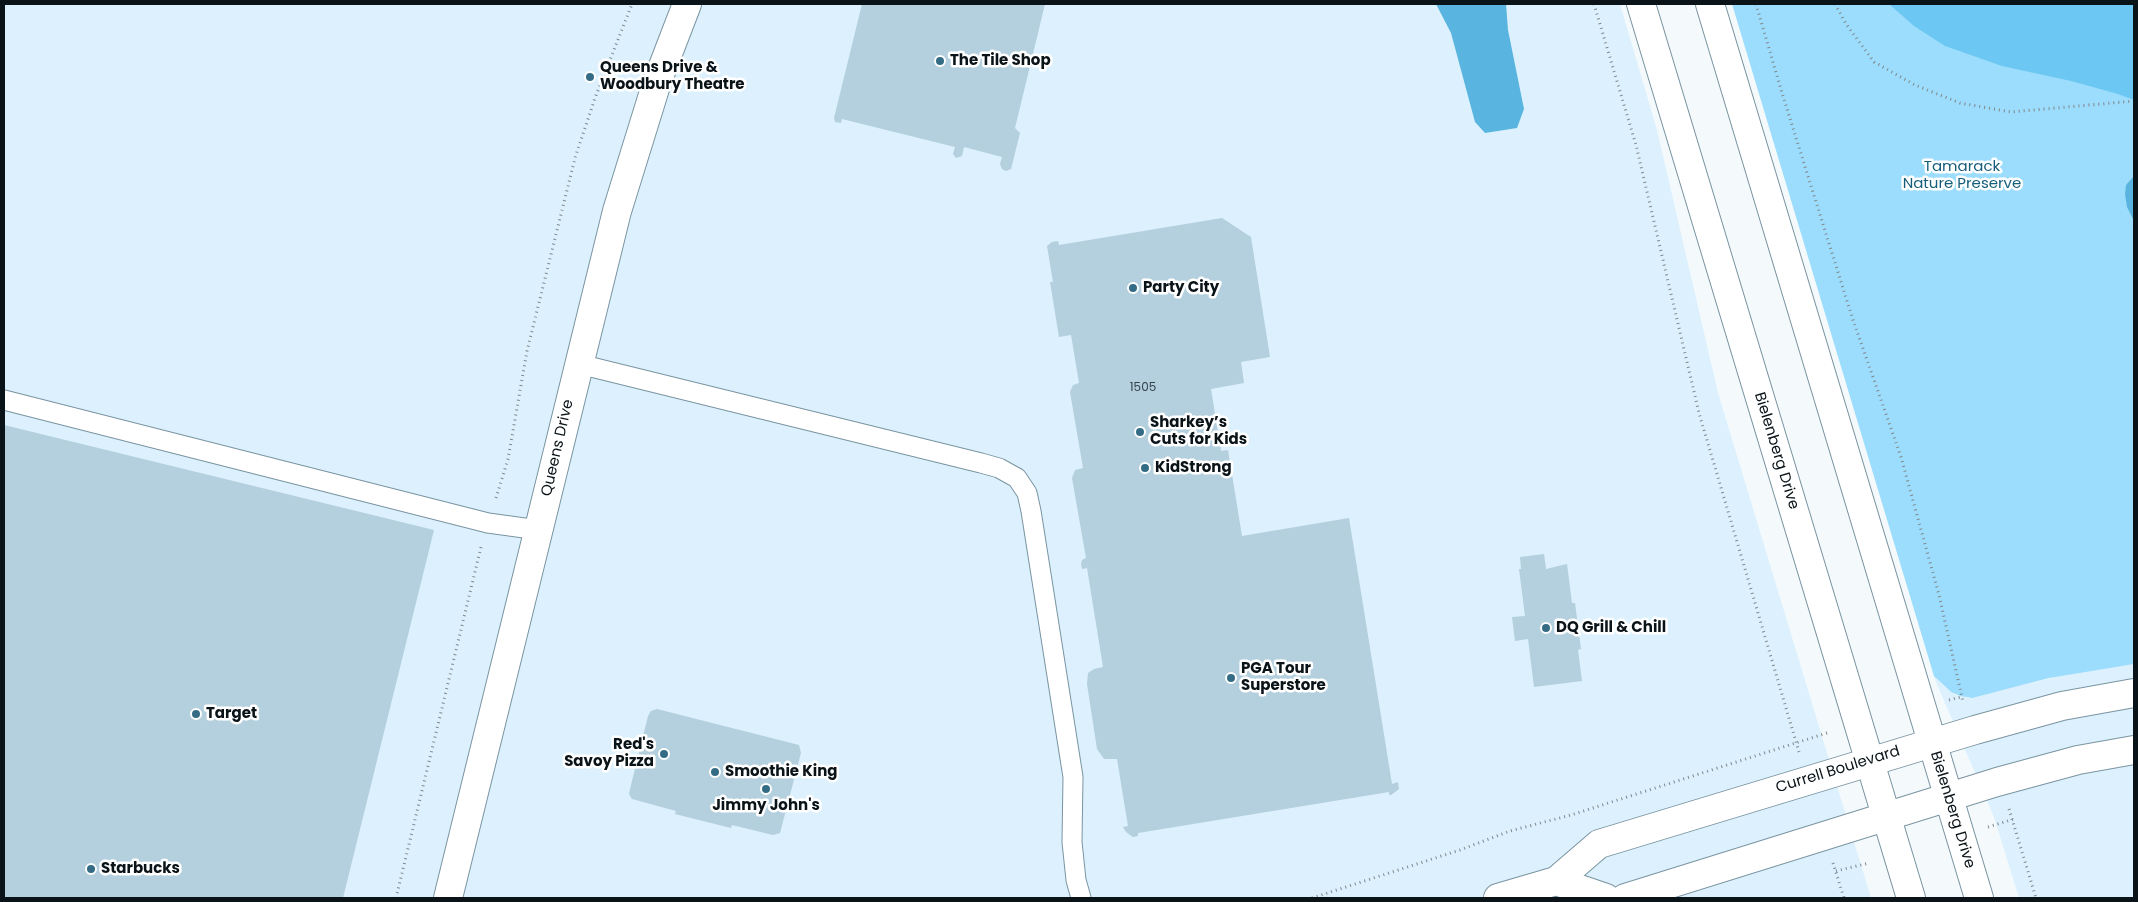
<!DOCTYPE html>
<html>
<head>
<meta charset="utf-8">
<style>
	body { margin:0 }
	#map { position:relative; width:2138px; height:902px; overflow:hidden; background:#f4f9fc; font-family:Poppins,sans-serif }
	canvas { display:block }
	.frame { position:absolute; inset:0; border:5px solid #0a1318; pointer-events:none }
</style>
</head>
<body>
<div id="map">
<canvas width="2138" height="902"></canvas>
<div class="frame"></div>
</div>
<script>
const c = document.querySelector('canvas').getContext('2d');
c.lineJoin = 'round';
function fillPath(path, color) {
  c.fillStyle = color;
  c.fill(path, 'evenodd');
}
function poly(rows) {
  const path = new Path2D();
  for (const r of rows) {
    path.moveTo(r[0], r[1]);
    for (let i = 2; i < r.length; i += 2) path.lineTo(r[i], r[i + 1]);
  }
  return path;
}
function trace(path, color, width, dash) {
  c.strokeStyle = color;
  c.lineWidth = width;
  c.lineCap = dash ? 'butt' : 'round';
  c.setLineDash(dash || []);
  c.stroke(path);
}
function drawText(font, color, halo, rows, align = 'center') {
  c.font = font + ' Poppins,sans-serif';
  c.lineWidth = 5;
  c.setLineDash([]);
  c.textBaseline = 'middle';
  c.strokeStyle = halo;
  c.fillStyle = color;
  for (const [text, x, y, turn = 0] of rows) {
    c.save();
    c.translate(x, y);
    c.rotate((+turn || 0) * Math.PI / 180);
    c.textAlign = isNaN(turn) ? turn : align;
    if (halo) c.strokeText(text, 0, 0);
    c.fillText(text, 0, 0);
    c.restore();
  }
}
fillPath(poly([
	[4,4,1620,4,1657,130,1718,393,1871,898,4,898],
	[2134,664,2134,898,2019,898,1994,817,1936,682,1931,668,1937,679,1947,689,1956,695,1968,698,2076,672]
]), '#dcf1fd');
fillPath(poly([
	[1732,4,2134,4,2134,664,2049,678,1972,698,1960,696,1951,692,1934,676]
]), '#9cdcfc');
fillPath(poly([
	[1889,4,2134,4,2134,100,2118,94,2071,81,2002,66,1945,46,1914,26]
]), '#6cc8f2');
fillPath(poly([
	[1436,4,1506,4,1508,30,1524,109,1517,128,1485,133,1475,122,1451,33],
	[2134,176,2134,221,2127,207,2125,194,2126,185]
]), '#59b5df');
fillPath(poly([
	[862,4,1045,4,1015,128,1020,133,1011,169,1006,171,1002,169,1000,164,1002,157,964,147,962,156,956,158,953,154,955,147,842,119,841,123,835,122,834,118],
	[1222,218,1251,237,1270,357,1241,362,1244,383,1211,389,1221,451,1228,450,1242,536,1349,518,1392,784,1398,782,1399,789,1391,795,1389,795,1389,792,1138,833,1138,836,1133,837,1126,832,1123,827,1128,826,1117,759,1104,759,1097,749,1087,684,1088,673,1094,669,1103,667,1087,568,1082,569,1081,564,1082,560,1086,558,1072,478,1075,470,1083,468,1070,392,1073,385,1079,383,1071,335,1059,337,1050,282,1053,282,1047,246,1052,242,1058,241,1059,245],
	[4,425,434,530,343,898,4,898],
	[1544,554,1546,569,1567,564,1572,603,1575,603,1581,649,1578,650,1582,681,1534,687,1528,639,1515,641,1512,617,1525,616,1519,569,1521,569,1520,557],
	[657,709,799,745,801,753,780,833,773,835,732,825,731,828,675,814,676,811,632,799,629,794,630,789,648,716,651,711]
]), '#b4cfdd');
const lane = poly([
	[579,364,981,463,999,468,1017,478,1027,493,1031,511,1073,777,1072,842,1076,880,1081,898],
	[4,400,488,523,539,530]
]);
const secondary = poly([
	[1641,4,1911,898],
	[1710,4,1979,898],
	[1556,881,1606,898],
	[448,898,617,211,657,82,687,4],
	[1498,898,1556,881,1599,844,1975,730,2062,706,2134,693],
	[1625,898,1997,782,2078,760,2134,750]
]);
trace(lane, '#7a94a1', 21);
trace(secondary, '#7a94a1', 30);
trace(poly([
	[1594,4,1636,145,1699,413,1799,752],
	[1756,4,1782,93,1852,317,1901,457,1939,595,1963,702],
	[1835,4,1846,24,1874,62,1915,85,1960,103,2011,112,2134,101],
	[496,498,508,459,527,351,575,158,595,98,632,4],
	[1949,700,1961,697],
	[2009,809,2036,898],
	[1988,827,2014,819],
	[1833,863,1844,898],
	[1836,871,1869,863],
	[396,898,481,547],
	[1312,898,1460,850,1510,831,1571,815,1830,732]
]), '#81888c', 3, [1, 4]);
trace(lane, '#fff', 19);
trace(secondary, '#fff', 28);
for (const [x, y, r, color] of [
	[940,61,5,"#346c86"],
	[590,77,5,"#346c86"],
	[1133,288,5,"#346c86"],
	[1140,432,5,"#346c86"],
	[1145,468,5,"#346c86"],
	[1546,628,5,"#346c86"],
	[1231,678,5,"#346c86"],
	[196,714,5,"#346c86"],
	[664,754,5,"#346c86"],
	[715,772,5,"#346c86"],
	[766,789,5,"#346c86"],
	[91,869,5,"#346c86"]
]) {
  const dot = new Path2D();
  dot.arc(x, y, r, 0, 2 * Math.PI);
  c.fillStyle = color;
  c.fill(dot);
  trace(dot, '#fff', 2);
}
drawText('12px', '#344249', null, [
	["1505",1143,388]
]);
drawText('bold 15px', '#0a1318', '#fff', [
	["The Tile Shop",950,61],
	["Queens Drive &",600,68],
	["Woodbury Theatre",600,85],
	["Party City",1143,288],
	["Sharkey’s",1150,423],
	["Cuts for Kids",1150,440],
	["KidStrong",1155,468],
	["DQ Grill & Chill",1556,628],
	["PGA Tour",1241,669],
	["Superstore",1241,686],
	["Target",206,714],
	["Red's",654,745,"right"],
	["Savoy Pizza",654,762,"right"],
	["Smoothie King",725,772],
	["Jimmy John's",766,806,"center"],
	["Starbucks",101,869]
], 'left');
drawText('15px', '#155d7a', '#fff', [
	["Tamarack",1962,167],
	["Nature Preserve",1962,184]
]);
drawText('15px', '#0a1318', '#fff', [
	["Queens Drive",558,448,-77],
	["Bielenberg Drive",1776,451,73],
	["Currell Boulevard",1838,770,-17],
	["Bielenberg Drive",1952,810,73]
]);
</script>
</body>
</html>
